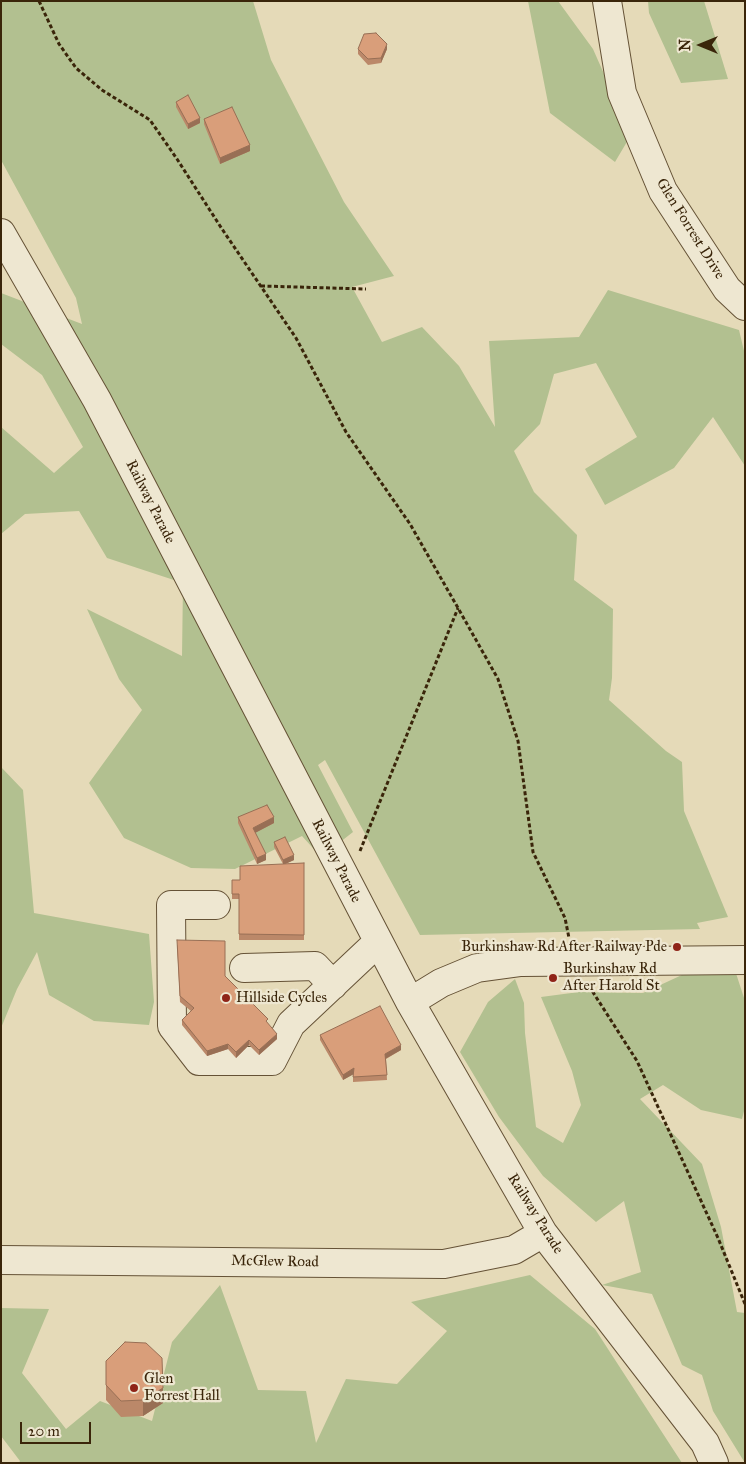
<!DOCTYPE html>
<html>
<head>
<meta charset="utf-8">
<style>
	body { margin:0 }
	#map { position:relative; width:746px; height:1464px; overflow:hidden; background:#e5dab8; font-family:"IM FELL Great Primer",serif }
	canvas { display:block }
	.frame { position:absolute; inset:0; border:2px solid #3a250a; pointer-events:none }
	.north { position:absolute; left:676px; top:20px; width:50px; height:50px; -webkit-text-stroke:4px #eee7d1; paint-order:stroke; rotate:270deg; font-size:14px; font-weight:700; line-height:20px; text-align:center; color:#3a250a }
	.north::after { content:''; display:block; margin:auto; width:18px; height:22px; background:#3a250a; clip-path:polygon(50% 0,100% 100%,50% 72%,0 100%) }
	.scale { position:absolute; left:20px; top:1422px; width:71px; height:22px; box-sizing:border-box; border:2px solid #3a250a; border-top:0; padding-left:6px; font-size:15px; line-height:18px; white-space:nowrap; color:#3a250a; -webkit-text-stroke:4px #eee7d1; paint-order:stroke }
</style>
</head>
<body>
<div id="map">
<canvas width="746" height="1464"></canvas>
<div class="frame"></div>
<div class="north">N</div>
<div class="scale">20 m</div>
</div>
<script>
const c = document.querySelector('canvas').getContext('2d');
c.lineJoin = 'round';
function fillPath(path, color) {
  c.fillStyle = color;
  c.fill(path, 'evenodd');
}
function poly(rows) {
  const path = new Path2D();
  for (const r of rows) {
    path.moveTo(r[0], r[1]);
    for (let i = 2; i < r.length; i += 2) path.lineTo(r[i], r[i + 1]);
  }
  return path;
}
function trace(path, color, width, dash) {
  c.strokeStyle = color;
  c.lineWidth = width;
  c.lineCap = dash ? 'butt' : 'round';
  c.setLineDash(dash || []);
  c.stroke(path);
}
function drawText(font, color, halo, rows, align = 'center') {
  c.font = font + ' "IM FELL Great Primer",serif';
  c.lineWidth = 4.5;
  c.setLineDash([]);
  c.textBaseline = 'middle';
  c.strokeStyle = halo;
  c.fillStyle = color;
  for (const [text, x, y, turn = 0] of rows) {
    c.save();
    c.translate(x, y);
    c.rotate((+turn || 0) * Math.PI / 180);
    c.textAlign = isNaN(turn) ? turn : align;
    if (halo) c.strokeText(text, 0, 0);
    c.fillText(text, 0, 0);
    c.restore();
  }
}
fillPath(poly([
	[1,1,253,1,271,60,344,202,394,276,352,287,382,342,422,327,459,366,495,427,489,341,579,337,608,290,739,330,745,355,745,466,713,417,674,468,605,505,585,469,637,437,596,363,554,374,540,424,514,451,534,492,577,535,574,580,613,609,612,678,609,700,666,751,682,762,684,811,728,917,697,923,700,929,420,935,325,760,318,765,353,832,321,857,302,836,235,869,191,868,124,838,89,783,142,710,119,679,87,609,182,656,183,583,107,558,79,511,25,514,1,534,1,427,54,473,83,447,42,375,1,344,1,293,82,324,76,298,1,160],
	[528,1,558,1,593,49,631,135,615,162,550,113],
	[648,1,704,1,728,79,681,83,649,13],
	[1,767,23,790,34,913,149,934,154,1002,149,1025,94,1021,49,995,37,952,17,989,1,1028],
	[732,961,745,1001,745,1107,742,1119,701,1110,663,1085,640,1099,702,1164,721,1227,737,1312,745,1313,745,1463,713,1411,702,1375,682,1365,652,1294,602,1285,641,1272,624,1201,596,1222,543,1176,499,1117,460,1052,488,1002,515,979,524,1003,525,1033,536,1127,563,1143,581,1105,572,1071,541,997,579,992,643,993,697,968],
	[530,1275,595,1329,682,1463,19,1463,20,1461,1,1436,1,1308,49,1309,22,1373,66,1429,100,1401,152,1421,172,1342,220,1285,258,1390,306,1391,316,1443,346,1379,397,1384,447,1331,411,1302]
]), '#b2c090');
const minor = poly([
	[607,1,622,93,663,191,727,289,745,306],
	[1,233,97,400,410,1002,543,1233,705,1443,714,1463],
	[216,905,171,905,172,1026,199,1061,272,1061,291,1024,378,942],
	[244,968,315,966,333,985],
	[410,1002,441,983,477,968,521,962,745,960],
	[1,1260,444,1264,514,1250,543,1233]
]);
trace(minor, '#655236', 30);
trace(poly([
	[39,1,59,44,76,68,102,90,150,120,177,159,222,229,296,338,346,432,410,524,458,608,498,679,518,741,533,852,565,918,569,938],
	[261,286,366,289],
	[360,851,458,608],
	[589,986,637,1061,718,1238,745,1304]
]), '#3a250a', 3, [4, 2.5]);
trace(minor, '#eee7d1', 28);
fillPath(poly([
	[358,49,387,49,381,63,368,65,358,54],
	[176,102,200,123,188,129,176,107],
	[204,119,250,151,220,164,204,124],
	[238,817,274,823,255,833,266,860,257,864,238,823],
	[274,842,294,860,285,864,304,863,304,940,239,940,239,899,232,899,232,880,240,880,283,864,274,847],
	[177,945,225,976,268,1024,277,1039,259,1055,249,1045,236,1058,228,1049,207,1056,182,1025,182,1020,191,1011,180,1002],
	[320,1035,401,1050,386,1059,387,1080,353,1082,353,1074,343,1080,320,1040],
	[106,1361,163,1403,143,1416,121,1417,106,1400]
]), '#bb8869');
fillPath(poly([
	[387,44,387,49,381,63,381,58],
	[200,118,200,123,188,129,188,124],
	[250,145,250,151,220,164,220,158],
	[274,817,274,823,253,834,253,828],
	[266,854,266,860,257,864,257,858],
	[294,855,294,860,283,865,283,860],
	[277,1034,277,1039,259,1055,259,1050],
	[249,1040,249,1045,236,1058,236,1052],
	[228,1044,228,1049,207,1056,207,1051],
	[401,1045,401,1050,385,1059,385,1054],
	[354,1068,354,1074,343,1080,343,1075],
	[163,1388,163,1403,143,1416,143,1400]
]), '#986f55');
const building = poly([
	[376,33,387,44,381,58,368,59,358,49,364,34,376,33],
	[188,95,200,118,188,124,176,102,188,95],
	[232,107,250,145,220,158,204,119,232,107],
	[267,805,274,817,253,828,266,854,257,858,238,817,267,805],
	[285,837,294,855,283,860,274,842,285,837],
	[304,863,304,935,239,934,239,894,232,894,232,880,240,880,240,866,304,863],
	[177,940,225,941,225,976,268,1019,266,1021,277,1034,259,1050,249,1040,236,1052,228,1044,207,1051,182,1020,194,1008,180,996,177,940],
	[380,1006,401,1045,385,1054,387,1075,353,1077,354,1068,343,1075,320,1035,380,1006],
	[125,1342,146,1343,162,1358,163,1388,143,1400,121,1401,106,1385,106,1361,125,1342]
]);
fillPath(building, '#d99e7a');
trace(building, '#986f55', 1);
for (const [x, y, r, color] of [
	[677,947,5,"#8f2418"],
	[553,978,5,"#8f2418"],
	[226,998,5,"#8f2418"],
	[134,1388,5,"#8f2418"]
]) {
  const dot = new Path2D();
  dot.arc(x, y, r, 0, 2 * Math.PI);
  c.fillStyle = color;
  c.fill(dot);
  trace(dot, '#eee7d1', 2);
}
drawText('15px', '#3a250a', '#eee7d1', [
	["Glen Forrest Drive",690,229,58],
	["Railway Parade",150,502,63],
	["Railway Parade",336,861,63],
	["Railway Parade",535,1214,58],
	["McGlew Road",275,1262,1]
]);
drawText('15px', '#3a250a', '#eee7d1', [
	["Burkinshaw Rd After Railway Pde",667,947,"right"],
	["Burkinshaw Rd",563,969],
	["After Harold St",563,986],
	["Hillside Cycles",236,998],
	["Glen",144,1379],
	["Forrest Hall",144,1396]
], 'left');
</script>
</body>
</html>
